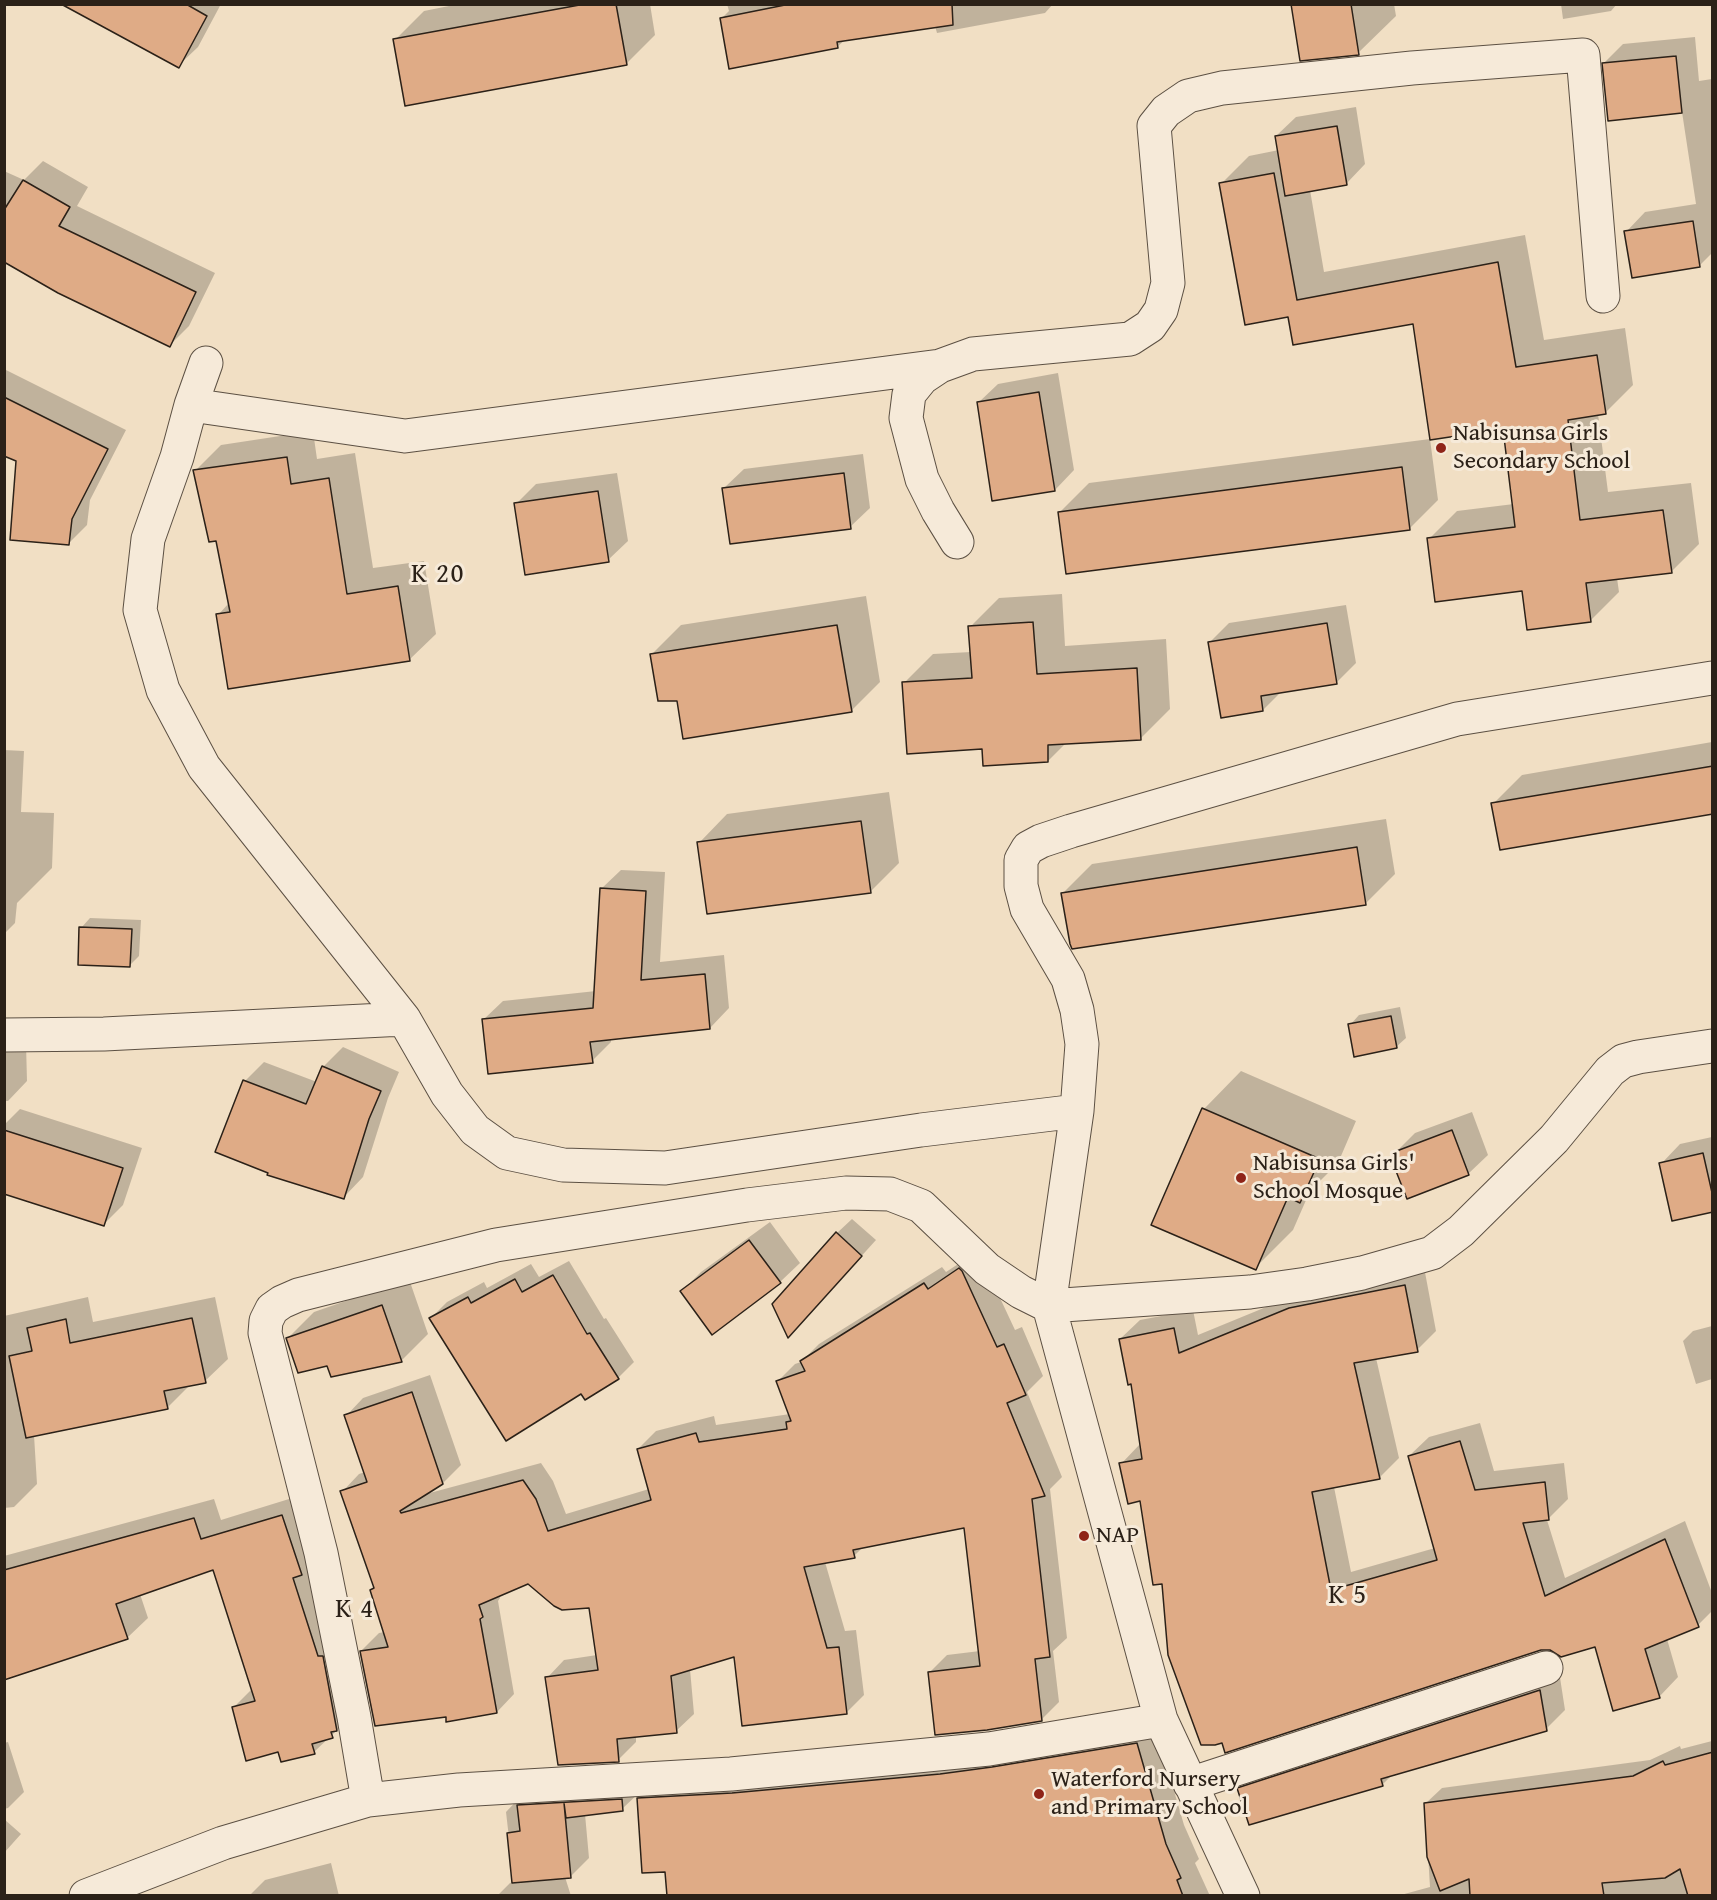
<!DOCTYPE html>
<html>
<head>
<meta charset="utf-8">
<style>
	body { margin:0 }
	#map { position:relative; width:1717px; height:1900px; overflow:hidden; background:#f1dfc4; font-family:"Gentium Book Plus",serif }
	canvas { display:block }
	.frame { position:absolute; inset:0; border:6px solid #2b2118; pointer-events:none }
</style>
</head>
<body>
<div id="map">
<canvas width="1717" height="1900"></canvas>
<div class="frame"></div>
</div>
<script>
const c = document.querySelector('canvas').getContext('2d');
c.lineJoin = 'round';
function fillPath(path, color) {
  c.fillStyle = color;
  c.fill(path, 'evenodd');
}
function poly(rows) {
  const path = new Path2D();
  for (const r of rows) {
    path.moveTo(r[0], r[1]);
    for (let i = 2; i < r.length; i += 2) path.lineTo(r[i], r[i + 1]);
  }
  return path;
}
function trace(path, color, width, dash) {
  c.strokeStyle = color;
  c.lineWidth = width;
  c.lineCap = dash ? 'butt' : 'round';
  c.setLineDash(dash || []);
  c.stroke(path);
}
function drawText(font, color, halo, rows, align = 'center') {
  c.font = font + ' "Gentium Book Plus",serif';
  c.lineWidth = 6;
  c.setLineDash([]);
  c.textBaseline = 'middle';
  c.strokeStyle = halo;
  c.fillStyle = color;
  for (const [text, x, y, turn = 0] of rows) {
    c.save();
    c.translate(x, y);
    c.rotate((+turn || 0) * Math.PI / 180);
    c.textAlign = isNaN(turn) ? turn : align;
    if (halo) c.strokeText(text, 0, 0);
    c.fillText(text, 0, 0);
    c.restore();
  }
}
fillPath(poly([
	[104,4,221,4,198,47,178,66],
	[459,4,650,4,655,35,626,64,395,40,424,11],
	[727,4,1053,4,1045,13,937,33,935,26,846,39,837,47,721,19,729,11],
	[1292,4,1394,4,1396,16,1358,53],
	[1561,4,1617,4,1611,11,1563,19],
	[1695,37,1699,81,1712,79,1712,253,1699,266,1626,232,1645,212,1696,204,1682,112,1610,119,1604,63,1623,44],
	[1356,107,1365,164,1346,184,1310,190,1324,272,1525,235,1544,340,1625,328,1633,385,1605,413,1598,414,1608,492,1691,483,1699,544,1671,572,1617,578,1619,592,1591,620,1523,590,1429,539,1457,511,1514,504,1505,428,1414,322,1290,315,1221,184,1249,156,1279,150,1276,136,1296,117],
	[43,161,88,187,77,206,215,273,189,326,170,345,4,260,4,171,24,180],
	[4,369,126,430,90,500,87,525,69,543,17,460,4,454],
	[1058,373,1074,470,1055,490,978,403,998,384],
	[313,431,317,459,355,453,373,568,424,561,436,634,409,660,218,615,229,603,217,539,195,471,221,445],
	[1430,439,1438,500,1409,529,1060,512,1089,483],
	[863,454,870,508,850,527,724,488,744,469],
	[617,473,628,541,608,560,516,504,536,484],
	[1062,594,1065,646,1166,639,1170,709,1141,738,1066,743,1048,761,983,748,904,683,933,654,971,652,970,627,999,598],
	[866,596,880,682,851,711,679,699,652,654,681,625],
	[1346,605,1356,663,1337,682,1282,691,1263,710,1210,642,1229,623],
	[1712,742,1712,813,1493,804,1522,775],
	[4,750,24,751,21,812,54,813,52,868,17,903,15,923,4,934],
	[889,792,899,863,870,892,699,843,727,814],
	[1386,819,1395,874,1366,903,1063,893,1092,864],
	[621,870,665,872,660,962,724,955,729,1008,710,1028,611,1039,611,1042,592,1061,483,1020,503,1001,596,991,601,889],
	[90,918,141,920,139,956,129,966,81,928],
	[1400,1007,1406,1038,1396,1047,1350,1025,1359,1015],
	[4,1043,26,1043,27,1081,8,1101,4,1101],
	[343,1047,399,1072,388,1098,363,1177,344,1197,245,1081,264,1062,317,1082,323,1067],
	[1241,1071,1356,1121,1338,1163,1310,1191,1293,1230,1255,1268,1153,1224,1204,1109],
	[20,1109,142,1148,123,1205,104,1224,4,1192,4,1125],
	[1472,1112,1488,1155,1468,1174,1395,1153,1415,1133],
	[1712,1137,1712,1210,1661,1164,1680,1144],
	[852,1219,876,1240,789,1336,837,1233],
	[770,1222,800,1263,780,1282,712,1333,682,1291,701,1272],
	[978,1251,1015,1330,1022,1327,1043,1376,1027,1392,1062,1477,1050,1489,1067,1638,1053,1651,1059,1702,1041,1720,929,1673,947,1655,980,1651,965,1526,864,1546,854,1556,825,1562,845,1631,856,1630,864,1695,846,1713,736,1655,690,1669,694,1714,676,1731,636,1736,636,1742,618,1760,547,1678,564,1660,597,1655,591,1606,528,1582,499,1595,500,1598,498,1601,514,1694,497,1712,447,1716,361,1651,379,1633,385,1632,371,1590,375,1586,342,1492,359,1474,365,1472,346,1416,363,1398,430,1375,461,1465,443,1483,426,1494,541,1463,553,1481,566,1514,649,1489,638,1449,656,1431,714,1416,716,1425,790,1414,777,1382,795,1364,801,1362,819,1344,942,1267,946,1272],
	[569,1261,604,1319,606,1318,634,1362,618,1378,582,1392,431,1318,447,1302,484,1282,487,1288,531,1264,539,1277],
	[1424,1267,1436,1331,1417,1350,1376,1358,1399,1458,1379,1478,1334,1487,1351,1572,1435,1548,1409,1456,1429,1437,1480,1423,1494,1471,1564,1463,1568,1499,1547,1520,1565,1578,1685,1521,1712,1593,1712,1611,1698,1625,1667,1639,1678,1677,1659,1697,1596,1645,1541,1649,1223,1741,1163,1582,1142,1500,1121,1464,1141,1443,1132,1382,1120,1339,1140,1320,1193,1310,1198,1335,1310,1289],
	[409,1279,428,1334,401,1361,328,1364,287,1339,314,1312],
	[88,1297,93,1322,215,1297,228,1359,205,1381,190,1385,167,1408,34,1435,37,1484,14,1507,4,1508,4,1316],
	[1712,1326,1712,1379,1696,1384,1683,1341,1693,1331],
	[302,1495,352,1716,314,1752,279,1750,234,1707,252,1689,214,1568,140,1594,148,1618,127,1638,42,1666,37,1670,4,1679,4,1556,214,1499,221,1520],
	[1559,1671,1565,1710,1546,1729,1393,1774,1382,1785,1239,1789,1258,1770],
	[1155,1726,1184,1825,1199,1859,1195,1863,1210,1896,829,1896,638,1799,657,1781],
	[1712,1741,1712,1896,1397,1896,1430,1887,1425,1804,1442,1788,1650,1760,1680,1746,1681,1749],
	[8,1742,24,1792,8,1808,4,1809,4,1743],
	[641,1791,622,1809,585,1814,589,1858,571,1876,565,1877,571,1896,497,1896,510,1883,514,1882,506,1812,524,1793],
	[4,1819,21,1834,4,1853],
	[331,1863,339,1896,249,1896,265,1880]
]), '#0003');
const building = poly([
	[61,4,186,4,207,16,179,68,61,4],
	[585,4,616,4,627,65,405,106,393,39,585,4],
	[790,4,952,4,953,25,837,42,838,48,729,69,720,18,790,4],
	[1291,4,1351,4,1359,55,1300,61,1291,4],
	[1676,56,1682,113,1608,121,1602,63,1676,56],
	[1337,126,1347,185,1285,196,1275,136,1337,126],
	[1274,173,1297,300,1498,262,1516,367,1597,355,1606,414,1568,420,1580,520,1663,510,1672,573,1586,583,1591,622,1527,630,1522,591,1435,602,1427,538,1515,527,1503,429,1430,440,1413,324,1293,345,1288,317,1245,325,1219,183,1274,173],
	[23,180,70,207,59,226,196,292,170,347,58,293,4,262,4,210,23,180],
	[1693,221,1700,267,1632,278,1624,231,1693,221],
	[1039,392,1055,491,992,501,977,402,1039,392],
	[4,397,108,449,72,519,69,545,10,540,16,461,4,456,4,397],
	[287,457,291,484,329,478,347,594,398,586,410,661,228,689,216,614,230,612,216,541,209,542,193,470,287,457],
	[1402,467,1410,530,1066,574,1058,512,1402,467],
	[844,473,851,529,730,544,722,488,844,473],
	[598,491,609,562,525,575,514,503,598,491],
	[1033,622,1037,674,1137,668,1141,740,1048,745,1048,762,983,766,982,749,907,754,902,682,972,678,968,626,1033,622],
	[1327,623,1337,684,1261,696,1263,711,1221,718,1208,642,1327,623],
	[837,625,852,712,683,739,677,701,658,701,650,654,837,625],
	[1713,766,1713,814,1500,850,1491,803,1713,766],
	[861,821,871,893,707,914,697,842,861,821],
	[1357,847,1366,905,1072,949,1070,944,1061,893,1357,847],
	[600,888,646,891,641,980,705,974,710,1029,590,1042,593,1063,488,1074,482,1019,593,1008,600,888],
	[79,927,132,929,130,967,78,965,79,927],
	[1391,1016,1397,1048,1354,1057,1348,1024,1391,1016],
	[322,1066,381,1091,369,1119,344,1199,267,1175,268,1173,215,1152,243,1080,306,1104,322,1066],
	[1202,1108,1320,1159,1300,1203,1288,1197,1256,1270,1151,1225,1202,1108],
	[4,1130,123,1168,104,1226,4,1194,4,1130],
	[1452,1130,1469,1175,1407,1199,1394,1166,1394,1152,1452,1130],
	[1703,1153,1713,1197,1713,1212,1672,1221,1659,1163,1703,1153],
	[836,1232,862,1256,788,1338,772,1304,836,1232],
	[749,1240,781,1283,712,1335,680,1291,749,1240],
	[959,1268,962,1271,997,1347,1004,1344,1026,1395,1007,1403,1045,1496,1032,1499,1050,1657,1035,1659,1042,1721,987,1730,935,1735,928,1672,980,1666,964,1528,853,1550,855,1558,804,1567,827,1648,839,1647,847,1714,742,1726,734,1657,671,1676,677,1733,617,1739,619,1762,558,1765,545,1677,598,1670,589,1608,562,1610,554,1606,528,1584,479,1605,483,1617,480,1619,497,1713,446,1722,446,1717,375,1726,360,1651,388,1647,370,1590,374,1588,340,1491,367,1482,344,1415,412,1392,443,1484,400,1511,401,1513,523,1480,536,1499,548,1531,651,1500,637,1449,696,1433,699,1442,787,1429,786,1422,791,1421,776,1381,805,1371,800,1361,924,1283,928,1289,959,1268],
	[553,1275,587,1334,590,1333,619,1379,585,1400,581,1394,506,1441,429,1318,468,1297,471,1303,515,1279,522,1292,553,1275],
	[1405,1285,1418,1352,1354,1363,1380,1479,1312,1492,1331,1590,1437,1560,1408,1456,1460,1441,1475,1490,1545,1482,1549,1520,1523,1523,1545,1596,1665,1539,1699,1627,1645,1649,1660,1698,1613,1711,1595,1647,1561,1657,1550,1650,1541,1650,1225,1753,1222,1743,1215,1745,1201,1745,1168,1655,1162,1584,1153,1585,1140,1501,1128,1504,1119,1463,1142,1459,1131,1384,1128,1385,1119,1339,1174,1328,1179,1353,1289,1308,1405,1285],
	[382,1305,402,1362,331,1377,327,1366,298,1373,286,1338,382,1305],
	[192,1318,206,1383,164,1391,168,1409,26,1438,9,1356,32,1351,27,1328,66,1319,70,1343,192,1318],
	[282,1515,302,1575,293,1578,318,1656,323,1656,337,1731,331,1732,333,1738,312,1744,315,1754,281,1762,278,1752,246,1761,232,1707,255,1701,213,1570,116,1604,128,1639,4,1680,4,1570,194,1518,201,1539,282,1515],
	[1540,1690,1547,1731,1381,1779,1383,1786,1249,1825,1237,1788,1540,1690],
	[1137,1743,1166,1844,1181,1878,1177,1880,1183,1896,667,1896,665,1872,642,1873,637,1798,732,1793,940,1774,992,1767,1137,1743],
	[1713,1752,1713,1896,1688,1896,1680,1869,1665,1878,1602,1883,1604,1896,1470,1896,1469,1879,1440,1891,1427,1857,1424,1803,1633,1776,1663,1761,1665,1765,1713,1752],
	[622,1799,623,1811,566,1818,564,1803,571,1878,512,1883,507,1833,520,1831,517,1805,622,1799]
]);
fillPath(building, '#dfab86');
trace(building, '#2b2118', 1.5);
const street = poly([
	[206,363,191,405,177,457,148,539,140,610,163,690,204,767,404,1019],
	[191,405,405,436,940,366],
	[957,542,938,511,922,479,906,418,909,394,922,378,940,366,973,354,1130,339,1150,326,1161,310,1168,283,1154,126,1166,111,1188,96,1222,88,1412,68,1583,55,1603,296],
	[4,1035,104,1034,404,1019,447,1094,475,1130,507,1153,563,1165,665,1168,921,1130,1077,1111],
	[1190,1784,1546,1668],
	[368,1800,354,1717,321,1553,265,1333,266,1321,272,1309,282,1302,298,1295,496,1245,747,1205,846,1193,890,1194,921,1206,987,1269,1021,1292,1049,1306,1250,1292,1307,1284,1362,1273,1432,1253,1461,1231,1554,1139,1610,1071,1623,1061,1638,1057,1712,1046],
	[86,1896,223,1843,368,1800,459,1790,731,1774,989,1749,1161,1720],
	[1243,1896,1161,1720,1049,1306,1077,1111,1082,1044,1077,1010,1068,979,1027,909,1021,886,1021,860,1028,848,1041,841,1071,831,1457,719,1712,678]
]);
trace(street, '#5c5043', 35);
trace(street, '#f6ead9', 33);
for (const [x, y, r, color] of [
	[1441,448,6,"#8f2418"],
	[1241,1178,6,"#8f2418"],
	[1084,1536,6,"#8f2418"],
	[1039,1794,6,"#8f2418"]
]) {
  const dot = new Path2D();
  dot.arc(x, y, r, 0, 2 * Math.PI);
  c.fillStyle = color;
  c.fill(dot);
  trace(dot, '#f6ead9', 2);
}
drawText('24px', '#2b2118', '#f6ead9', [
	["Nabisunsa Girls",1453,434],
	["Secondary School",1453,462],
	["Nabisunsa Girls'",1253,1164],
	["School Mosque",1253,1192],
	["NAP",1096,1536],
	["Waterford Nursery",1051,1780],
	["and Primary School",1051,1808]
], 'left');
c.letterSpacing = '1.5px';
drawText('27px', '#2b2118', '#f6ead9', [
	["K 20",438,575],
	["K 5",1348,1596],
	["K 4",355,1610]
]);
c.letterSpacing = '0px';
</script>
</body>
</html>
